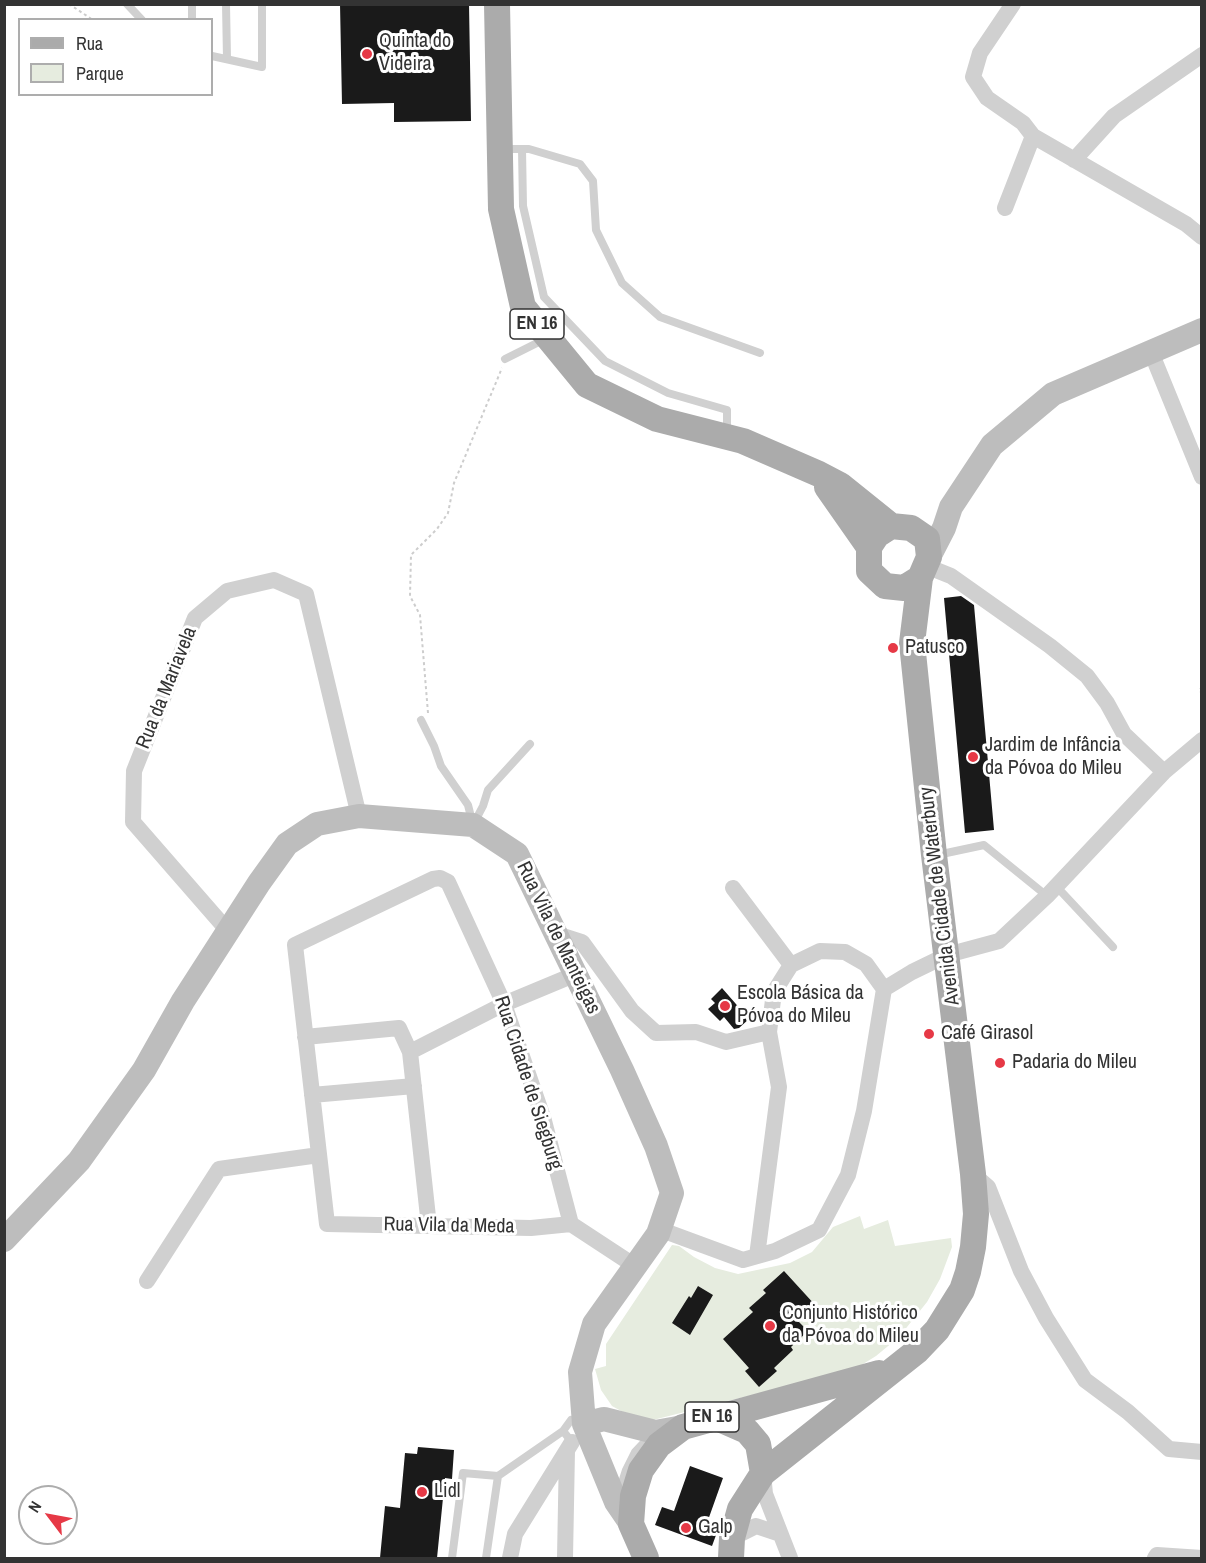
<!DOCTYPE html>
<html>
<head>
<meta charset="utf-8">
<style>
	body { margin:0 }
	#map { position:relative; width:1206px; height:1563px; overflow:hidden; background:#fff; font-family:"Archivo Narrow",sans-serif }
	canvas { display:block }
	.frame { position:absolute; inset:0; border:6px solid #333; pointer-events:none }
	.legend { position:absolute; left:18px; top:18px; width:195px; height:78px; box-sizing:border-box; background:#fff; border:2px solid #adadad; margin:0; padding:8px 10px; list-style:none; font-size:18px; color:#333 }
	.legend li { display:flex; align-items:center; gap:12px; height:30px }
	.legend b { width:30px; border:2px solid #adadad }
	.north { position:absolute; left:18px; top:1485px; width:60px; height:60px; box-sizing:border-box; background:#fff; border:2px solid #adadad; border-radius:50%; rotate:302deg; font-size:16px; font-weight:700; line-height:24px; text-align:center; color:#333 }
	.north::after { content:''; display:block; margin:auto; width:21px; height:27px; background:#e63946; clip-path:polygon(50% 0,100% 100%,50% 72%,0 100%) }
</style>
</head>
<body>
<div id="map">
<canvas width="1206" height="1563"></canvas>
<div class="frame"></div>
<ul class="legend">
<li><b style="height:8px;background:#ababab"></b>Rua</li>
<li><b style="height:16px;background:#e6ecdf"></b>Parque</li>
</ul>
<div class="north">N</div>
</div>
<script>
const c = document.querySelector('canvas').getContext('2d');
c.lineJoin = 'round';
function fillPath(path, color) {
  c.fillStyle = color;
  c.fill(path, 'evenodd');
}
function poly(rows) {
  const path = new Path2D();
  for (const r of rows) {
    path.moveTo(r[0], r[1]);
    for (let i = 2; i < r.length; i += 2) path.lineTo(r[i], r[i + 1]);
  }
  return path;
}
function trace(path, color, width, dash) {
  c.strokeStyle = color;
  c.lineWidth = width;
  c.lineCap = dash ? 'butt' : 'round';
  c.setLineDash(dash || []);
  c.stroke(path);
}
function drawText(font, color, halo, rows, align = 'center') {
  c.font = font + ' "Archivo Narrow",sans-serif';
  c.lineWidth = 6;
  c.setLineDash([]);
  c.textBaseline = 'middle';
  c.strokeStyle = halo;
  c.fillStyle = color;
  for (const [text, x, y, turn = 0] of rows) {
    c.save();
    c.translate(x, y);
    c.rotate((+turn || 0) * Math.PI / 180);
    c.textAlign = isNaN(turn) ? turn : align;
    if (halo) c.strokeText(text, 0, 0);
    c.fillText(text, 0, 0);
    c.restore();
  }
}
fillPath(poly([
	[860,1216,864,1229,888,1220,895,1246,951,1238,952,1247,940,1279,927,1302,899,1337,876,1356,855,1369,649,1421,632,1417,612,1406,601,1390,595,1369,606,1366,606,1344,672,1245,679,1246,694,1257,715,1268,738,1274,790,1263,812,1252,833,1227]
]), '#e6ecdf');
fillPath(poly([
	[340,4,469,4,471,121,394,122,394,103,342,104],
	[961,596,974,605,994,830,965,833,944,598],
	[722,988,749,1019,739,1028,734,1029,724,1017,720,1021,708,1009,715,1003,711,999],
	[784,1271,816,1306,799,1322,808,1331,791,1347,793,1350,774,1368,777,1371,759,1387,745,1371,749,1368,723,1339,753,1312,749,1308,766,1293,763,1290],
	[698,1286,713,1295,690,1335,672,1323,689,1296,691,1298],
	[418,1447,454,1450,452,1479,445,1478,437,1558,380,1558,385,1506,400,1508,405,1453,417,1454],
	[690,1466,723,1478,707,1523,719,1527,712,1546,655,1525,662,1507,674,1511]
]), '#1a1a1a');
trace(poly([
	[69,4,93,20],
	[1202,687,1199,691,1202,692],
	[428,713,420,615,410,596,411,555,437,529,448,513,454,483,502,368]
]), '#cdcdcd', 2, [3, 3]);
trace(poly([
	[127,4,142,20],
	[192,4,192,20],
	[226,4,227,59],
	[212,56,262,67,262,4],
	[504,149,522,149,523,206,544,297,605,361,668,393,727,410,727,434],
	[522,149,529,149,580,164,593,181,596,230,622,283,660,317,760,353],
	[505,359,545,339],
	[421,720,434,746,441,766,468,805,473,825,483,806,488,790,530,744],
	[937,855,984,845,1047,896],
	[1056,886,1113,947],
	[571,1420,584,1424,582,1439,572,1442,563,1431,571,1420],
	[619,1492,626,1470,635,1452,652,1434],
	[452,1558,463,1473,498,1476,563,1431],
	[486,1558,498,1476]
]), '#d0d0d0', 8);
trace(poly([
	[1013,4,980,53,973,77,987,98,1023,123,1033,136,1186,224,1202,237],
	[1074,160,1114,116,1202,55],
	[1005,208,1033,136],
	[1151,352,1202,477],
	[926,566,951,576,1050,646,1087,676,1107,703,1124,734,1164,772],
	[733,888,791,965],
	[228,931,133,822,134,771,195,618,227,591,274,580,306,594,359,816],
	[557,934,582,942,632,1011,656,1033,696,1032,726,1042,769,1032],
	[305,1037,399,1028,410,1052,429,1226],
	[410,1052,504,1004,576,974],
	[312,1095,414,1086],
	[973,1174,988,1187,1021,1271,1046,1318,1085,1380,1128,1412,1169,1449,1202,1452],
	[571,1224,531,1228,327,1224,295,945,433,879,440,878,448,882,504,1004,543,1117,571,1224,635,1266],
	[659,1229,743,1260,775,1251,819,1230,848,1175,864,1111,884,989,912,972,947,955,999,941,1047,896,1164,772,1202,740],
	[757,1256,779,1087,769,1032,774,992,791,965,820,951,845,952,866,964,884,989],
	[147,1281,219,1169,319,1155],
	[763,1473,765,1494,790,1558],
	[732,1538,756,1526,780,1534],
	[510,1558,515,1534,572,1442],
	[565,1558,567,1450],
	[1155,1558,1157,1555,1202,1558]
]), '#d0d0d0', 16);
trace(poly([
	[929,557,944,528,951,507,992,445,1053,394,1202,330],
	[4,1240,79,1161,144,1070,183,1001,259,883,287,844,317,824,359,816,473,825,517,854,622,1070,656,1146,672,1193,658,1234,594,1324,580,1372,584,1424,616,1502,631,1524],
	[584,1424,604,1419,655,1432,683,1427]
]), '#bdbdbd', 24);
trace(poly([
	[497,4,501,209,523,307,587,385,657,419,743,441,819,474,840,485,891,526],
	[827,487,869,547],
	[891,526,911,528,927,539,929,557,920,578,904,588,885,586,869,571,869,547,877,535,891,526],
	[715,1417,747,1431,758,1444,763,1473],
	[646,1558,631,1524,633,1496,641,1470,659,1445,683,1427,879,1373],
	[731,1558,732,1538,740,1509,763,1473,917,1351,937,1330,962,1290,968,1272,973,1247,976,1214,973,1174,934,855,912,643,920,578]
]), '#ababab', 26);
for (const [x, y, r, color] of [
	[367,54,6,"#e63946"],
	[893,648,6,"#e63946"],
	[973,757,6,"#e63946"],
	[725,1006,6,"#e63946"],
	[929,1034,6,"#e63946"],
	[1000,1063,6,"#e63946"],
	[770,1326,6,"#e63946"],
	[422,1492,6,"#e63946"],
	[686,1528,6,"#e63946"]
]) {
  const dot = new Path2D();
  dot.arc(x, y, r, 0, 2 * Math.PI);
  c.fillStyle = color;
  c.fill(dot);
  trace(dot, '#fff', 2);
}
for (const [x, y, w] of [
	[537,324,54],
	[712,1417,54]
]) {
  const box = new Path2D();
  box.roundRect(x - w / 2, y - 15, w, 30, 4.5);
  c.fillStyle = '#fff';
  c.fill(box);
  trace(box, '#333', 1.5);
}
drawText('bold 18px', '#333', null, [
	["EN 16",537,324],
	["EN 16",712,1417]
]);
drawText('20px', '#333', '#fff', [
	["Quinta do",379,42],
	["Videira",379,65],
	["Patusco",905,648],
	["Jardim de Infância",985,746],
	["da Póvoa do Mileu",985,769],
	["Escola Básica da",737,994],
	["Póvoa do Mileu",737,1017],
	["Café Girasol",941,1034],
	["Padaria do Mileu",1012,1063],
	["Conjunto Histórico",782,1314],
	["da Póvoa do Mileu",782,1337],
	["Lidl",434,1492],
	["Galp",698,1528]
], 'left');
drawText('20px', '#333', '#fff', [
	["Rua da Mariavela",167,688,-68],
	["Avenida Cidade de Waterbury",940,896,-97],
	["Rua Vila de Manteigas",558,938,64],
	["Rua Cidade de Siegburg",528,1083,72],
	["Rua Vila da Meda",449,1226,1]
]);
</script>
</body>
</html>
